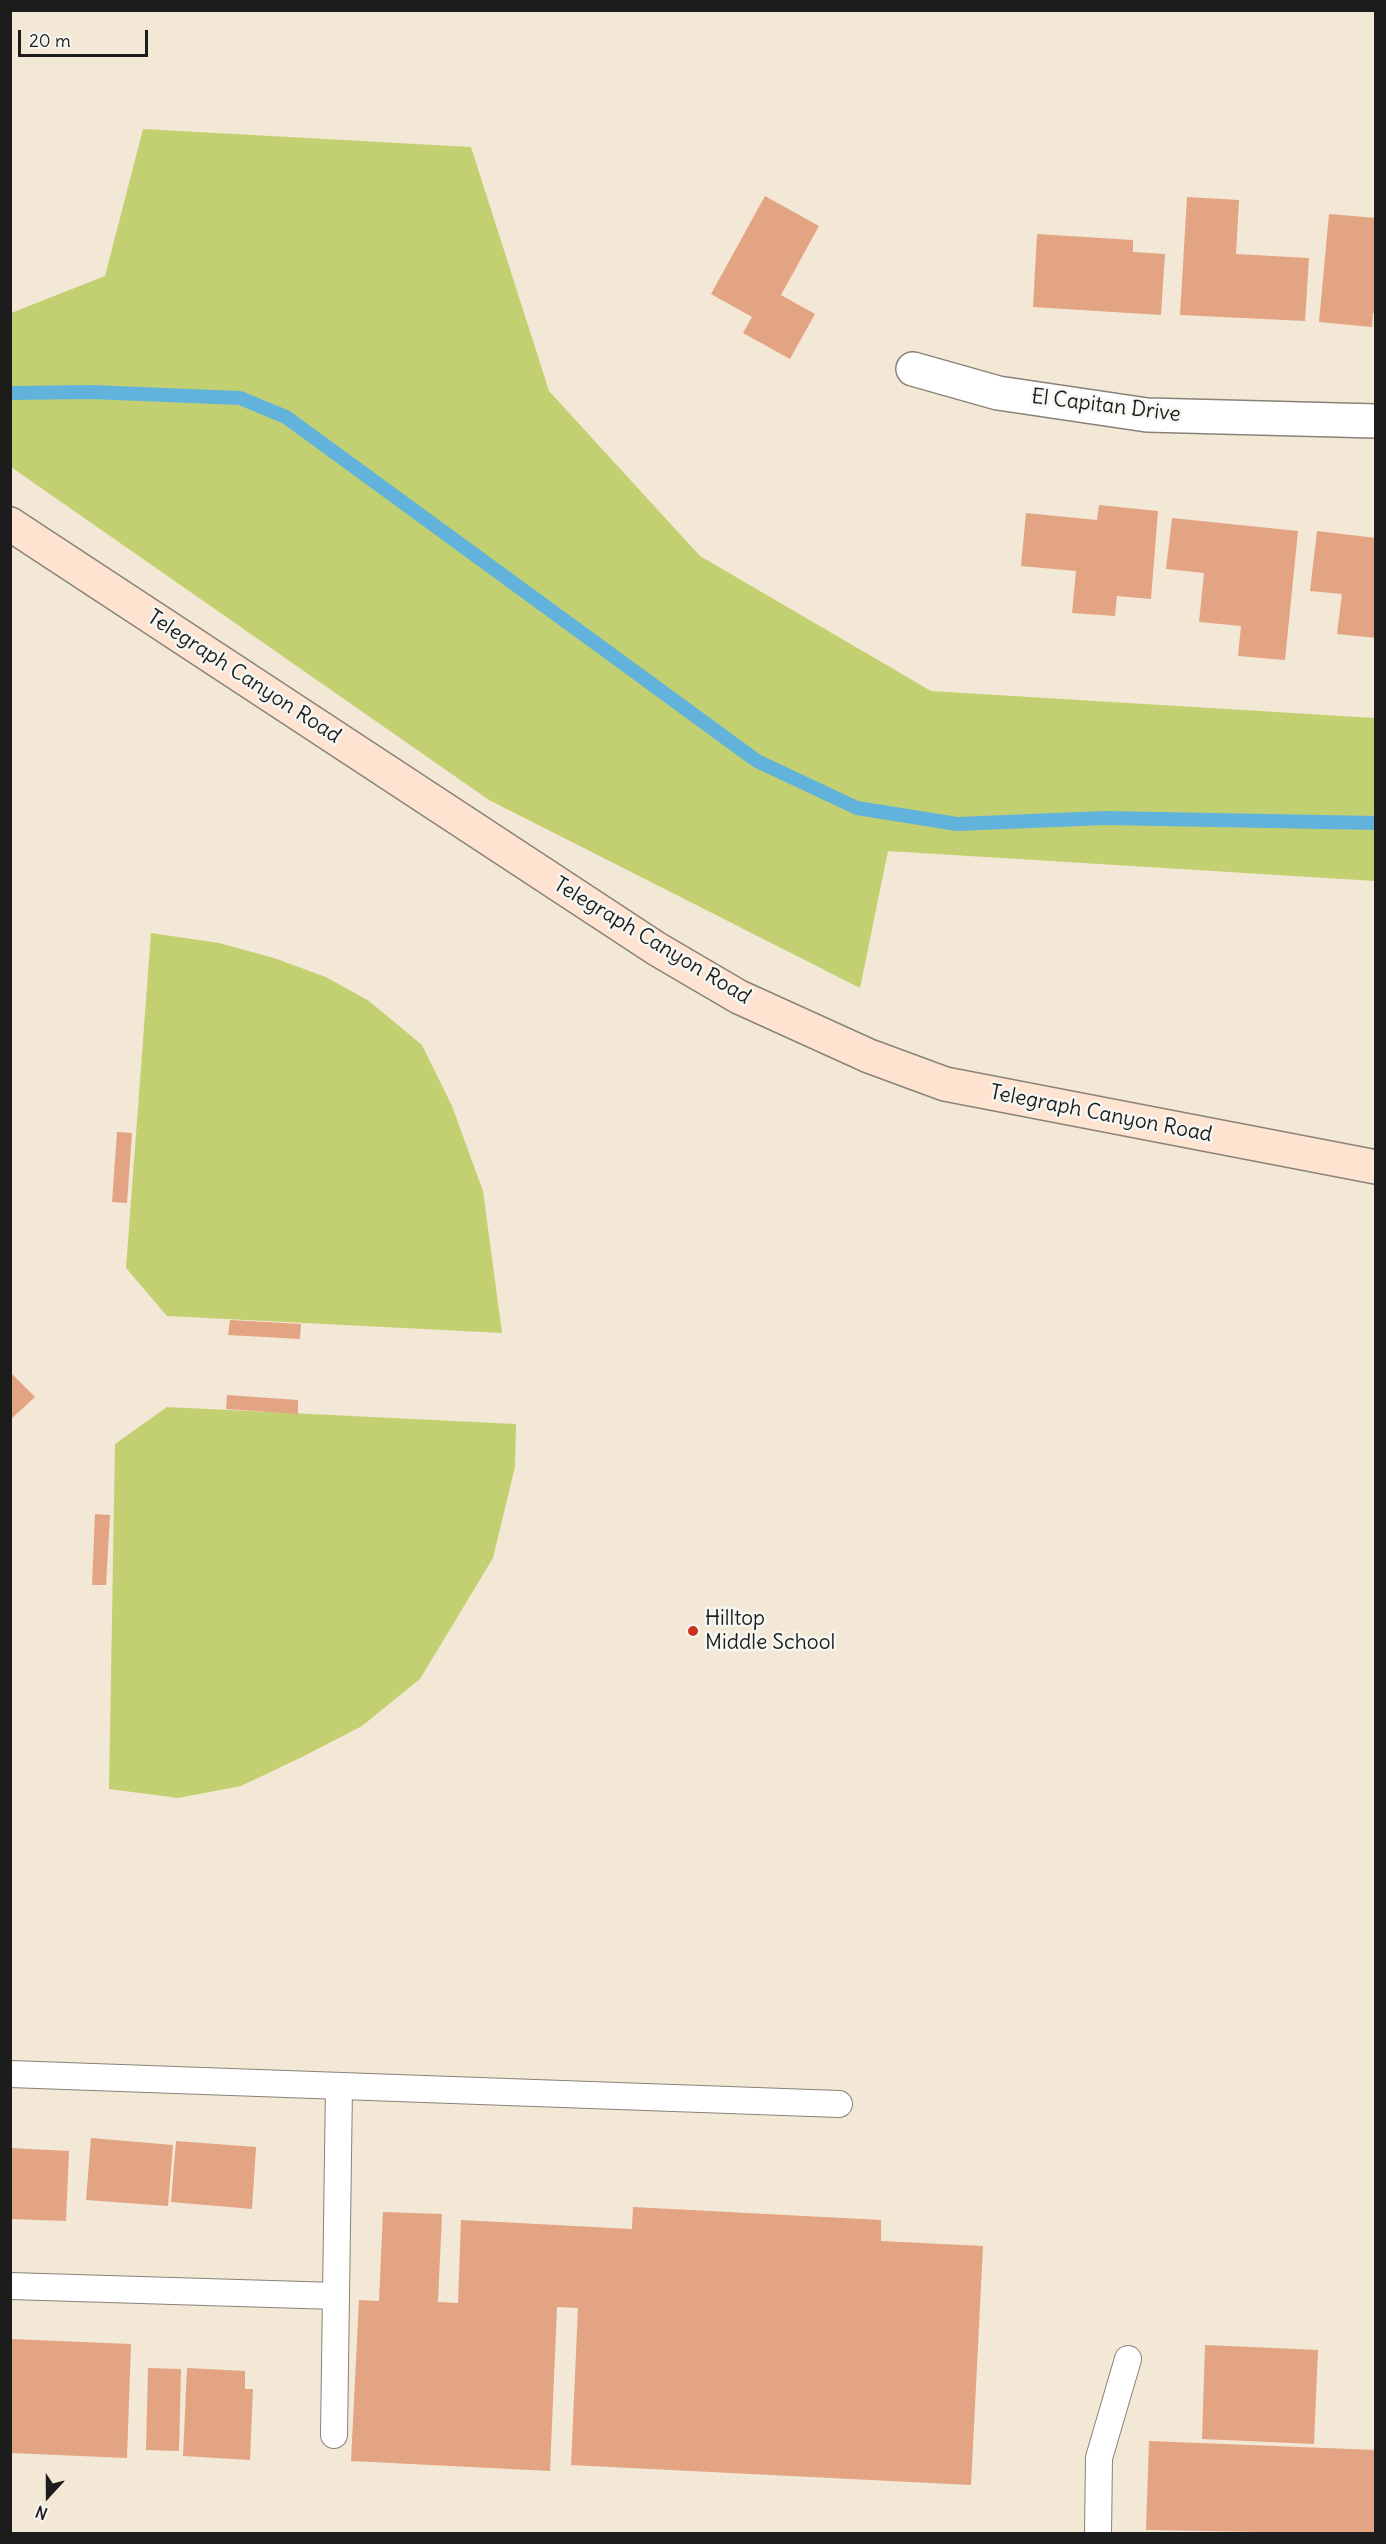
<!DOCTYPE html>
<html>
<head>
<meta charset="utf-8">
<style>
	body { margin:0 }
	#map { position:relative; width:1386px; height:2544px; overflow:hidden; background:#f3e8d5; font-family:Delius,sans-serif }
	canvas { display:block }
	.frame { position:absolute; inset:0; border:12px solid #1c1c1c; pointer-events:none }
	.north { position:absolute; left:18px; top:2466px; width:60px; height:60px; -webkit-text-stroke:4px #f6f6f2; paint-order:stroke; rotate:201deg; font-size:16px; font-weight:700; line-height:24px; text-align:center; color:#1c1c1c }
	.north::after { content:''; display:block; margin:auto; width:21px; height:27px; background:#1c1c1c; clip-path:polygon(50% 0,100% 100%,50% 72%,0 100%) }
	.scale { position:absolute; left:18px; top:30px; width:130px; height:27px; box-sizing:border-box; border:3px solid #1c1c1c; border-top:0; padding-left:8px; font-size:18px; line-height:21px; white-space:nowrap; color:#1c1c1c; -webkit-text-stroke:4px #f6f6f2; paint-order:stroke }
</style>
</head>
<body>
<div id="map">
<canvas width="1386" height="2544"></canvas>
<div class="frame"></div>
<div class="north">N</div>
<div class="scale">20 m</div>
</div>
<script>
const c = document.querySelector('canvas').getContext('2d');
c.lineJoin = 'round';
function fillPath(path, color) {
  c.fillStyle = color;
  c.fill(path, 'evenodd');
}
function poly(rows) {
  const path = new Path2D();
  for (const r of rows) {
    path.moveTo(r[0], r[1]);
    for (let i = 2; i < r.length; i += 2) path.lineTo(r[i], r[i + 1]);
  }
  return path;
}
function trace(path, color, width, dash) {
  c.strokeStyle = color;
  c.lineWidth = width;
  c.lineCap = dash ? 'butt' : 'round';
  c.setLineDash(dash || []);
  c.stroke(path);
}
function drawText(font, color, halo, rows, align = 'center') {
  c.font = font + ' Delius,sans-serif';
  c.lineWidth = 5;
  c.setLineDash([]);
  c.textBaseline = 'middle';
  c.strokeStyle = halo;
  c.fillStyle = color;
  for (const [text, x, y, turn = 0] of rows) {
    c.save();
    c.translate(x, y);
    c.rotate((+turn || 0) * Math.PI / 180);
    c.textAlign = isNaN(turn) ? turn : align;
    if (halo) c.strokeText(text, 0, 0);
    c.fillText(text, 0, 0);
    c.restore();
  }
}
fillPath(poly([
	[143,129,471,147,549,391,700,556,931,691,1375,718,1375,881,888,851,860,988,489,800,11,467,11,313,105,276],
	[151,933,219,943,274,958,326,977,369,1001,422,1045,452,1106,483,1191,502,1333,167,1316,126,1268],
	[167,1407,516,1424,515,1467,493,1558,420,1679,362,1726,302,1757,241,1786,178,1798,109,1789,115,1444]
]), '#c3d071');
trace(poly([
	[10,393,91,392,240,398,286,417,757,761,857,808,957,824,1105,818,1376,823]
]), '#61b3dc', 14);
fillPath(poly([
	[765,196,819,226,781,295,815,314,790,359,743,333,752,317,711,294],
	[1187,197,1239,200,1236,254,1309,258,1305,321,1180,315],
	[1329,214,1376,218,1376,313,1373,313,1372,327,1319,322],
	[1037,234,1133,240,1133,252,1165,254,1161,315,1033,307],
	[1099,505,1158,511,1151,599,1117,596,1115,616,1072,613,1076,571,1021,566,1026,513,1097,520],
	[1172,518,1298,531,1285,660,1238,656,1241,626,1199,622,1204,573,1166,569],
	[1317,531,1376,538,1376,638,1337,634,1342,594,1310,591],
	[117,1132,132,1133,127,1203,112,1202],
	[230,1320,301,1324,300,1339,228,1335],
	[10,1372,35,1397,10,1420],
	[227,1395,298,1400,298,1414,226,1409],
	[95,1514,110,1515,106,1585,92,1585],
	[91,2138,173,2145,168,2206,86,2200],
	[176,2141,256,2147,252,2209,171,2202],
	[10,2148,69,2151,66,2221,10,2219],
	[633,2207,881,2220,881,2241,983,2246,971,2485,571,2465,578,2308,557,2307,550,2471,351,2461,359,2300,379,2301,383,2212,442,2214,438,2302,458,2303,461,2220,632,2229],
	[10,2339,131,2344,127,2458,10,2453],
	[1205,2345,1318,2350,1314,2444,1202,2439],
	[148,2368,181,2369,179,2451,146,2450],
	[187,2368,245,2371,245,2389,253,2389,250,2460,183,2456],
	[1149,2441,1376,2450,1376,2534,1146,2530]
]), '#e3a483');
const lane = poly([
	[10,2074,839,2104],
	[10,2286,336,2296],
	[334,2435,339,2086],
	[1098,2534,1099,2458,1128,2359]
]);
const street = poly([
	[913,369,998,393,1147,415,1376,421]
]);
const secondary = poly([
	[10,524,657,949,739,997,869,1056,945,1084,1376,1167]
]);
trace(lane, '#888278', 28);
trace(street, '#888278', 36);
trace(secondary, '#888278', 36);
trace(lane, '#fff', 26);
trace(street, '#fff', 33);
trace(secondary, '#fee3d1', 33);
for (const [x, y, r, color] of [
	[693,1631,6,"#c8321e"]
]) {
  const dot = new Path2D();
  dot.arc(x, y, r, 0, 2 * Math.PI);
  c.fillStyle = color;
  c.fill(dot);
  trace(dot, '#f6f6f2', 2);
}
drawText('21px', '#1c1c1c', '#f6f6f2', [
	["El Capitan Drive",1106,406,7],
	["Telegraph Canyon Road",244,677,33],
	["Telegraph Canyon Road",652,941,31],
	["Telegraph Canyon Road",1101,1114,11]
]);
drawText('21px', '#1c1c1c', '#f6f6f2', [
	["Hilltop",705,1619],
	["Middle School",705,1643]
], 'left');
</script>
</body>
</html>
